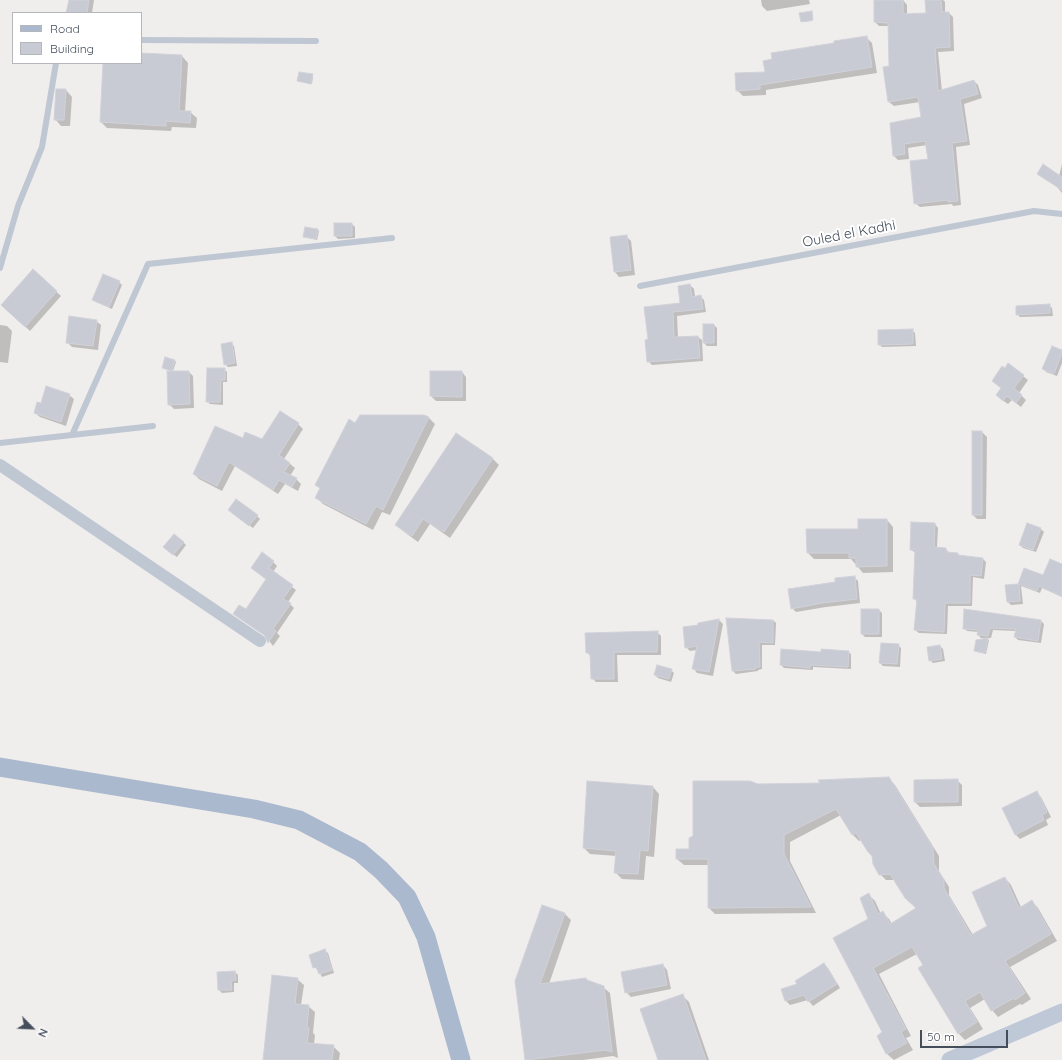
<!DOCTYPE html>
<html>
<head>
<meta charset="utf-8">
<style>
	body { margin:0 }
	#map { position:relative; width:1062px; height:1060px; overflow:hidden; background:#f0eded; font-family:Quicksand,sans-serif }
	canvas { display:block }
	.legend { position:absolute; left:12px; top:12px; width:130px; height:52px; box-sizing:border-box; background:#fff; border:1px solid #b4b8bd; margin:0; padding:5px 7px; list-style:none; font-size:12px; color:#444e5b }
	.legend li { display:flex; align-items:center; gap:8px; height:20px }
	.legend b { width:20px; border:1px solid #b4b8bd }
	.north { position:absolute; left:12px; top:1008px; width:40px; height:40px; -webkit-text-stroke:3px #fff; paint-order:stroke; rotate:114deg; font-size:11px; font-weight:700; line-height:16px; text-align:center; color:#444e5b }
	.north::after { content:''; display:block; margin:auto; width:14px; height:18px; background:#444e5b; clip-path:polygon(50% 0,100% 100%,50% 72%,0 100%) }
	.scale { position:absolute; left:920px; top:1030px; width:88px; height:18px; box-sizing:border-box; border:2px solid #444e5b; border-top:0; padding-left:5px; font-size:12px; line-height:14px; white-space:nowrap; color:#444e5b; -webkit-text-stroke:3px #fff; paint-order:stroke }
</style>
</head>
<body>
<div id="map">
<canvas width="1062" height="1060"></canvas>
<ul class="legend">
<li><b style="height:5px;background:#abb9ce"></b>Road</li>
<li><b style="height:11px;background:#c8cbd3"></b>Building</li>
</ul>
<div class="north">N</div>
<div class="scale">50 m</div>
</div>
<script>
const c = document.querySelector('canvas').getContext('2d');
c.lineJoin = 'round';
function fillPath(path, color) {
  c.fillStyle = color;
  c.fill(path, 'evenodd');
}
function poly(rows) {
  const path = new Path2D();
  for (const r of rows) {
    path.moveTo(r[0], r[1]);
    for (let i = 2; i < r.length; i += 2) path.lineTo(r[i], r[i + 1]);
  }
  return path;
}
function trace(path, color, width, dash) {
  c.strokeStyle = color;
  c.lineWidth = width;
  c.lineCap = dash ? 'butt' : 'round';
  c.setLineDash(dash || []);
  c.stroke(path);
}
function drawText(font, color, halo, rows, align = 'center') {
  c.font = font + ' Quicksand,sans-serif';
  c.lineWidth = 4;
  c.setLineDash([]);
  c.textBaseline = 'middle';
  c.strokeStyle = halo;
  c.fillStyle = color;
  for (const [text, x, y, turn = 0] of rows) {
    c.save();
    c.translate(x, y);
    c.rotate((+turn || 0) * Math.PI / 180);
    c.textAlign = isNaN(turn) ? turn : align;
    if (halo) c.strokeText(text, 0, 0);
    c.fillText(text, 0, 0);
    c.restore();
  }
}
fillPath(poly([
	[70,0,94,0,92,13,67,13],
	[761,0,809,0,810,4,767,11,762,6],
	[875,0,903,0,907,5,907,15,927,14,926,0,943,0,945,2,945,13,949,13,953,17,954,51,938,52,942,91,974,81,978,85,982,98,964,104,970,145,956,147,961,205,953,206,952,204,920,207,915,203,929,160,927,145,908,148,909,159,898,160,894,156,922,118,920,102,894,106,889,102,890,26,879,26,875,22],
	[811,12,812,21,803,22,802,21],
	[866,37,872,43,877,73,766,90,766,95,743,96,737,90,766,73],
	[141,54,182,56,188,63,185,112,190,112,197,118,196,128,172,127,171,131,107,128,101,122,104,63,141,63],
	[312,75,313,76,312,84,298,81],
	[66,90,72,97,70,126,61,126,55,119],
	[1062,164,1062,193,1057,187,1038,173,1059,176],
	[352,224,355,227,355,238,338,239,335,236],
	[318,230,319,231,317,240,304,237],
	[626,236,631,241,635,275,619,277,615,272,611,238],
	[33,271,61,296,30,331,7,310],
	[119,282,122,285,112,309,96,302,93,299],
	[690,285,694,289,695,297,700,296,704,300,706,312,677,316,678,338,698,337,702,340,703,361,652,365,648,361,649,340,645,308,681,304],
	[1049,305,1052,308,1053,316,1020,317,1017,314],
	[96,321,101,325,98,350,72,347,67,342],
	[0,325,7,326,12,331,8,363,0,362],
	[714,325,717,328,717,346,707,346,704,343],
	[912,330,915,333,916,346,882,347,879,344],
	[231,343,234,346,237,366,228,367,225,364],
	[1062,351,1062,363,1057,376,1046,372,1044,369],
	[175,361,176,362,173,371,163,368],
	[1009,365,1028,380,1019,393,1026,400,1021,407,1012,400,1008,404,1002,400,1005,370],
	[224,369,227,372,227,382,223,382,223,405,210,404,207,401],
	[189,372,193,376,194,408,174,409,169,404],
	[462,372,466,377,466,401,436,401,431,396],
	[69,395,74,399,66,426,40,417,35,413,41,405],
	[424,416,429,418,435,424,390,515,382,512,373,530,323,504,316,497,321,489,316,485,356,424],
	[298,424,303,429,284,459,295,468,290,476,296,479,301,484,298,491,285,484,278,494,235,466,222,491,199,479,194,474,243,440,263,440],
	[973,432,982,432,987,437,986,519,977,519,973,515],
	[457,434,493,459,499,465,450,538,430,524,418,542,403,531,396,525],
	[232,513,257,516,260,519,253,528],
	[887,520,893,527,893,572,863,573,851,559,814,559,808,553,859,530],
	[935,524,938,528,937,548,946,549,949,553,957,553,960,556,983,559,986,562,984,579,973,577,972,606,948,606,947,634,919,633,915,630,917,602,914,598,916,553,911,550],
	[1028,524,1041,529,1044,532,1036,552,1023,548,1020,545],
	[183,542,186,545,177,557,167,550],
	[273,562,277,566,273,572,296,590,288,602,294,608,277,633,280,636,273,646,246,610,267,580,252,568],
	[1062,565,1062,597,1042,588,1040,593,1021,586,1023,604,1011,605,1008,602,1006,586,1019,585,1024,570,1044,577],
	[854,577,858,581,860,603,826,607,796,612,792,608,837,582],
	[879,610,882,613,882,637,865,637,862,634],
	[728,619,773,620,776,623,775,645,762,645,762,669,758,670,758,671,736,674,733,671],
	[719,620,723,624,713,676,697,673,694,669,697,650,690,651,686,647,699,624],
	[1041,621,1044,624,1041,643,1018,640,1015,637,1016,631,993,630,991,638,981,638,978,635,979,632,967,631,964,628],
	[657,632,661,636,661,655,617,655,618,682,596,682,592,678,591,657,587,652],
	[988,639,989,640,986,654,977,652,975,651],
	[898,645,901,648,900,667,883,666,880,663],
	[940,646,943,649,945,661,933,663,930,660],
	[782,650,822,653,848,652,851,654,851,669,813,667,813,670,784,668,781,665],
	[671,670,674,673,671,682,658,678,655,675],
	[888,778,895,785,939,856,939,871,949,887,949,895,973,935,988,926,1005,878,1011,885,1021,907,1032,901,1038,908,1057,941,1010,967,1031,999,1022,1005,1020,1004,998,1017,992,1010,985,999,970,1008,983,1029,965,1040,959,1034,917,954,879,974,911,1036,906,1038,913,1050,894,1060,887,1054,878,1036,884,1033,834,938,870,920,869,895,875,901,881,914,883,913,889,919,892,924,917,908,895,880,886,880,880,874,873,856,861,840,859,841,853,835,841,815,790,842,790,861,816,913,715,914,709,908,709,865,684,865,677,859,690,850,757,785,822,784],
	[957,780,962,785,962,806,920,807,915,802],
	[653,787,659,794,654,857,646,856,644,880,622,879,615,872,617,856,590,854,584,848],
	[1036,792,1041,797,1051,817,1046,820,1048,825,1020,839,1016,835,1003,809],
	[565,914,571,920,549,984,586,979,589,982,603,987,610,993,618,1058,613,1056,583,1060,526,1060,517,981],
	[325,951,328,953,334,973,322,977,318,970,314,967],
	[823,964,828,968,840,988,813,1006,808,1000,790,1005,786,1001,798,985],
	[663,965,667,970,671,989,631,997,626,992],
	[235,972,238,975,238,983,234,983,234,992,222,993,219,990],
	[297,979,304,985,301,1005,308,1006,315,1012,313,1033,315,1035,314,1044,333,1046,340,1053,339,1060,264,1060],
	[682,995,689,1002,709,1060,659,1060]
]), '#0003');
const building = poly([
	[69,0,89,0,87,13,66,13,69,0],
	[874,0,903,0,903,14,926,13,925,0,941,0,942,12,949,12,950,47,935,48,938,91,974,80,978,94,960,99,967,141,952,143,958,201,948,202,948,200,914,204,910,161,928,159,925,141,904,144,905,154,893,156,890,123,921,117,918,97,888,102,883,67,889,66,888,23,874,22,874,0],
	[812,11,813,20,801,22,799,13,812,11],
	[867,36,872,67,760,85,760,89,736,91,735,73,765,72,763,61,772,59,771,53,834,43,834,41,867,36],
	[141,53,182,55,179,111,191,111,190,123,166,121,166,126,100,122,103,63,141,63,141,53],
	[299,72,313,74,311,84,297,81,299,72],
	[56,89,66,89,64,120,54,120,56,89],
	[1043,164,1062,177,1062,190,1037,174,1043,164],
	[334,223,352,223,352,236,334,236,334,223],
	[305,227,318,229,316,239,303,237,305,227],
	[627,235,631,270,614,272,610,237,627,235],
	[33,269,57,291,25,327,1,305,33,269],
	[103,274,120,281,109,307,92,300,103,274],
	[690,284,692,297,701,295,703,309,673,312,674,337,698,336,700,358,647,362,645,340,648,339,644,307,680,303,678,286,690,284],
	[1050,304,1050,313,1016,315,1016,306,1050,304],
	[69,316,97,320,93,346,66,343,69,316],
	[703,324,714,324,714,343,703,343,703,324],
	[913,329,913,344,878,345,878,330,913,329],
	[232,342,235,363,224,365,221,344,232,342],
	[1052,346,1062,350,1062,353,1054,374,1042,369,1052,346],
	[165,357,175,360,172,371,162,368,165,357],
	[1008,363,1024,375,1014,388,1022,395,1016,403,1007,396,1003,401,996,395,1001,388,992,381,1002,366,1005,368,1008,363],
	[207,368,225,368,225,380,221,380,220,402,206,402,207,368],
	[167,371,189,371,190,404,168,405,167,371],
	[430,371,462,371,462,397,430,396,430,371],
	[46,386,70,394,61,422,34,413,37,402,41,403,46,386],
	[280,411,299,423,279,455,290,463,284,472,297,478,292,487,279,480,273,490,229,462,217,486,193,474,215,426,243,438,245,432,262,439,280,411],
	[360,415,424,415,429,417,383,510,376,506,366,524,315,498,320,488,315,485,349,419,355,423,360,415],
	[972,431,982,431,982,515,972,515,972,431],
	[456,433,493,458,444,532,423,519,412,536,395,525,456,433],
	[236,499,258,515,249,526,228,510,236,499],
	[858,519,887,519,887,566,856,567,856,558,849,558,849,553,807,553,806,529,858,529,858,519],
	[911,522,935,523,934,547,946,548,946,552,958,553,958,555,983,558,981,576,970,575,970,603,945,603,944,632,914,630,917,599,913,599,915,550,910,550,911,522],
	[1027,523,1041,528,1033,550,1019,545,1027,523],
	[174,534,184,542,173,555,163,547,174,534],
	[262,552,274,561,269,568,293,585,283,599,291,603,273,629,276,631,268,643,264,635,233,614,239,605,246,609,266,579,251,568,262,552],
	[1050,559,1062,564,1062,596,1039,586,1037,591,1019,584,1020,601,1007,602,1005,585,1018,584,1024,568,1043,575,1050,559],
	[855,576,857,599,822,603,791,609,788,589,835,582,835,578,855,576],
	[861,609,879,609,879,634,861,634,861,609],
	[964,609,1041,620,1038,641,1014,637,1016,629,990,628,988,636,977,635,978,630,963,629,964,609],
	[726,618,773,620,773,643,759,642,760,667,755,667,756,669,732,671,726,618],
	[719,619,709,672,692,669,697,646,685,648,683,627,698,625,698,623,719,619],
	[658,631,657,652,614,652,614,679,591,679,590,653,586,653,585,633,658,631],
	[988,638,985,653,974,651,976,640,988,638],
	[881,643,899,644,897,664,879,663,881,643],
	[940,645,942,659,929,661,927,647,940,645],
	[781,649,821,652,821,649,849,651,848,667,810,665,810,668,780,665,781,649],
	[657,665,672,669,669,679,654,675,657,665],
	[889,777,933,848,934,864,944,880,944,888,971,935,987,926,972,892,1005,877,1019,908,1032,900,1051,934,1005,961,1025,993,1015,1000,1014,998,991,1011,980,992,965,1001,977,1022,958,1034,918,968,923,965,912,947,873,968,906,1029,901,1032,907,1043,886,1054,877,1036,882,1032,833,938,868,919,860,898,869,893,878,914,883,911,890,924,916,908,905,898,890,874,879,875,873,864,872,856,868,852,856,833,852,835,836,809,784,835,784,854,811,907,708,908,708,859,676,859,676,849,689,849,689,838,693,836,693,781,750,781,758,784,820,783,818,780,889,777],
	[958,779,958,802,914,802,914,780,958,779],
	[587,781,653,786,648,851,640,850,638,874,614,873,616,851,583,848,587,781],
	[1037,791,1047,812,1042,815,1044,820,1015,835,1002,808,1037,791],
	[542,905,565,913,540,984,586,978,587,980,604,986,612,1052,605,1050,525,1060,515,981,542,905],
	[325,949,332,970,319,974,316,967,313,968,309,955,325,949],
	[824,963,837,984,808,1002,804,995,785,1001,781,989,797,984,795,981,824,963],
	[663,964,667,985,625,993,621,972,663,964],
	[235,971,236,980,231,981,232,990,218,990,217,972,235,971],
	[272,975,298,978,295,1004,309,1005,307,1027,309,1028,307,1043,334,1045,332,1060,263,1060,272,975],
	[683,994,706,1060,658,1060,640,1009,683,994]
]);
fillPath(building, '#c8cbd3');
trace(building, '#d1d2d9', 1);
trace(poly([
	[141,40,316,41],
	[0,268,18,206,42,147,56,63],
	[640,286,1034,211,1062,214],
	[72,435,148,264,392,238],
	[0,443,153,426]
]), '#bfc7d3', 6);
trace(poly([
	[0,465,260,641]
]), '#bfc7d3', 12);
trace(poly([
	[950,1060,1062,1012]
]), '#bec8d7', 17);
trace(poly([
	[0,767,254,809,299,820,360,852,381,870,407,897,426,937,461,1060]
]), '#abb9ce', 19);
drawText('14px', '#444e5b', '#fff', [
	["Ouled el Kadhi",849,234,-11]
]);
</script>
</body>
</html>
